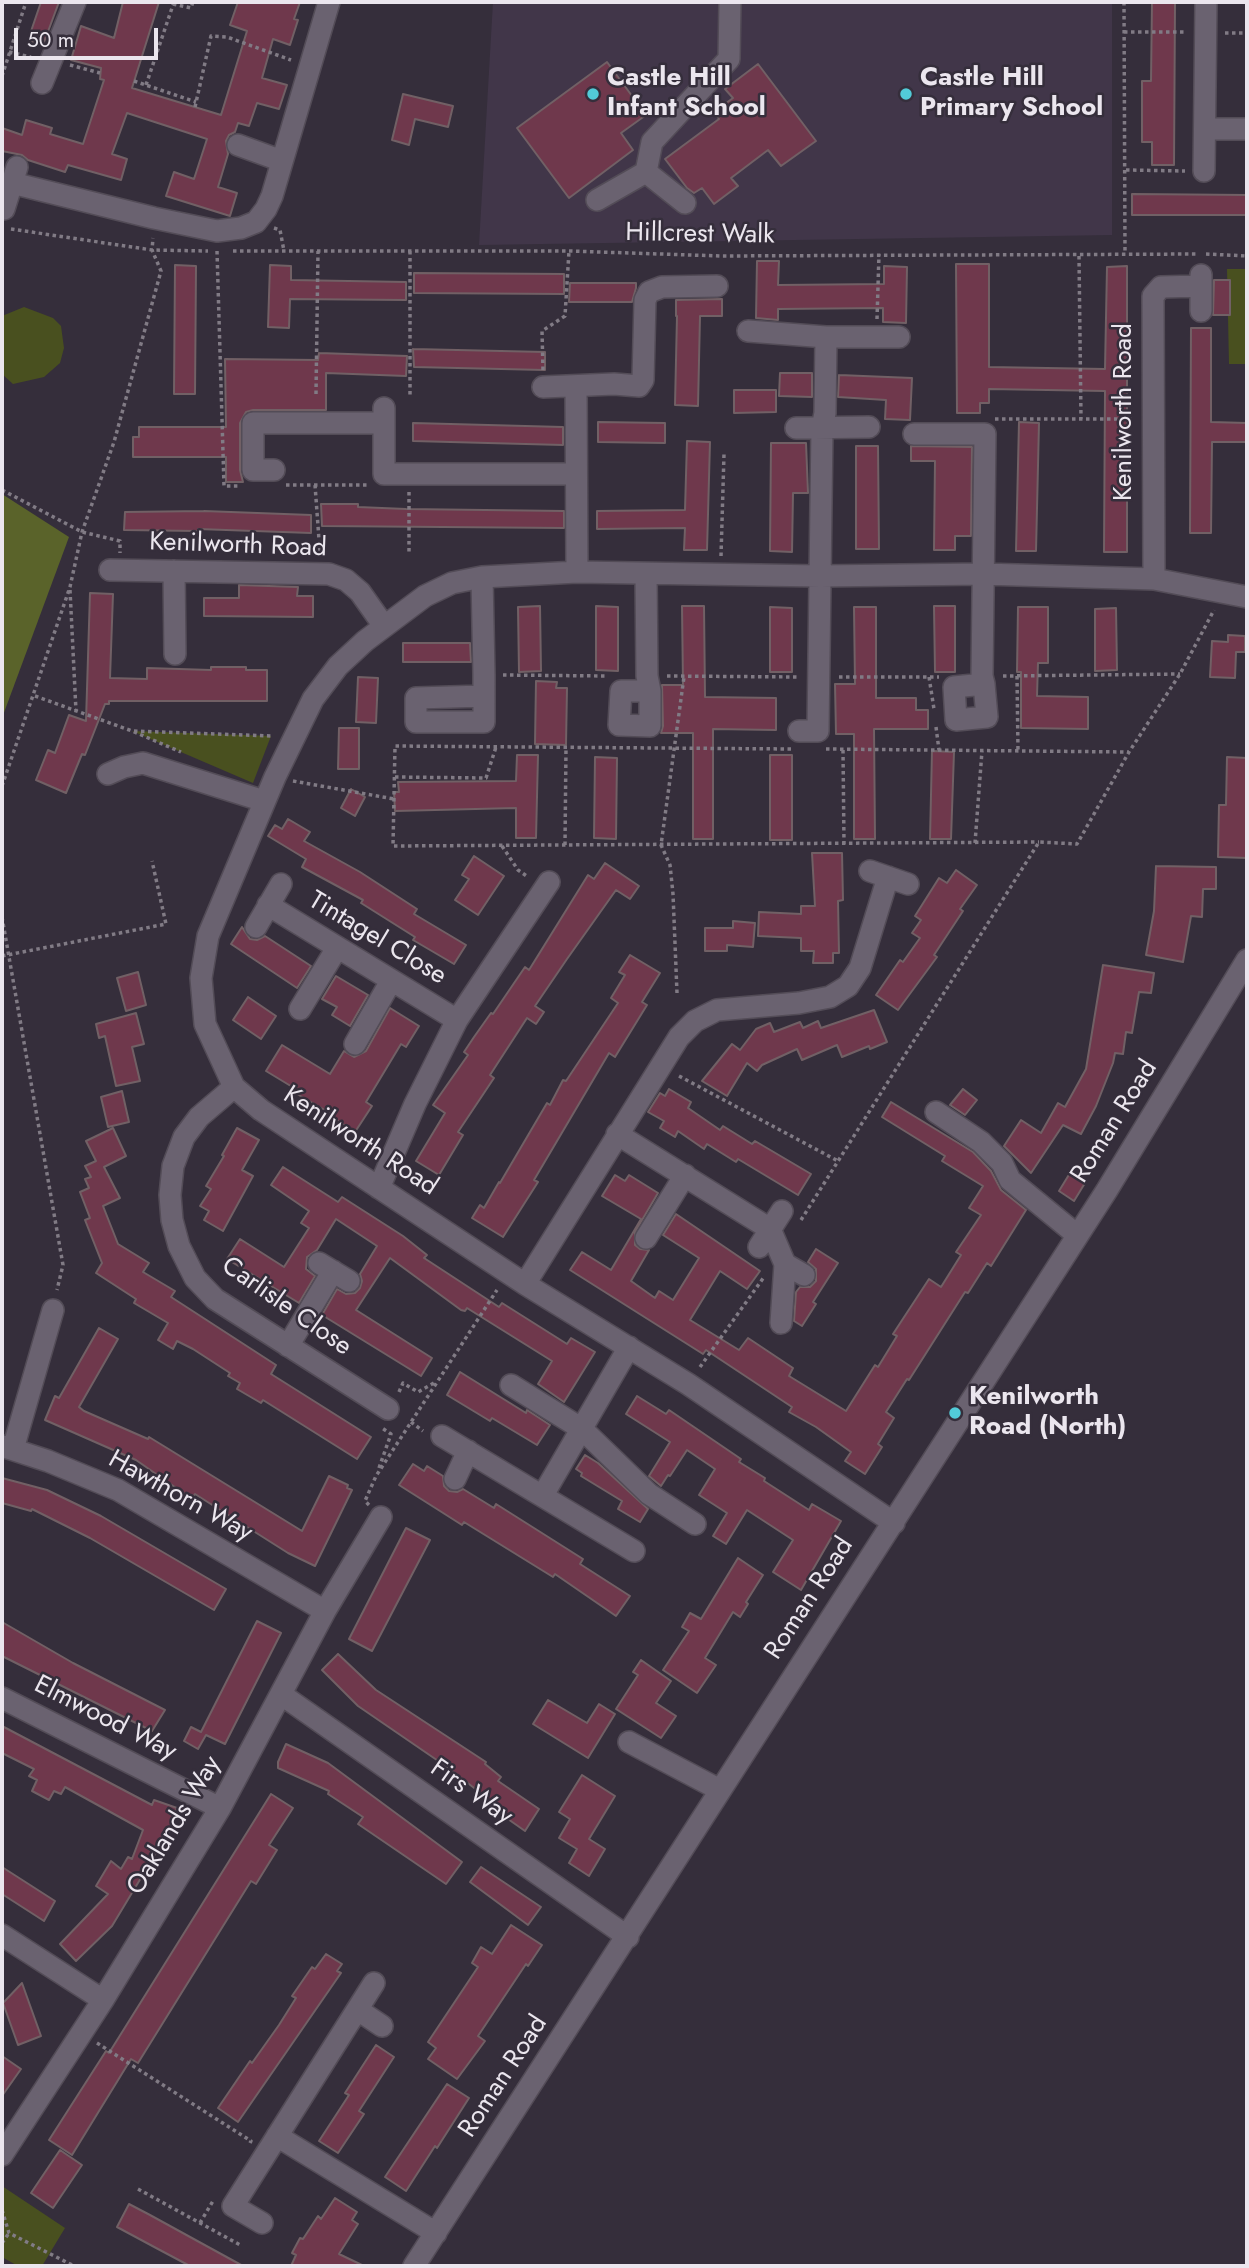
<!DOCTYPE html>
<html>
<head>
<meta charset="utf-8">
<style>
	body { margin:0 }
	#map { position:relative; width:1249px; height:2268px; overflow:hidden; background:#352e3b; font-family:Jost,sans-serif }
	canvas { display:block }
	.frame { position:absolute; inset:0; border:4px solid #ebe6ee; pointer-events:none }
	.scale { position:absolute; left:14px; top:28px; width:144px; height:32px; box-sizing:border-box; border:4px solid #ebe6ee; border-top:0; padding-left:9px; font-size:21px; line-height:24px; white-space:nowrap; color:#ebe6ee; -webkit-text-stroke:5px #352e3b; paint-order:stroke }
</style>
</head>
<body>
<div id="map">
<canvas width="1249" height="2268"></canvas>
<div class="frame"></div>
<div class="scale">50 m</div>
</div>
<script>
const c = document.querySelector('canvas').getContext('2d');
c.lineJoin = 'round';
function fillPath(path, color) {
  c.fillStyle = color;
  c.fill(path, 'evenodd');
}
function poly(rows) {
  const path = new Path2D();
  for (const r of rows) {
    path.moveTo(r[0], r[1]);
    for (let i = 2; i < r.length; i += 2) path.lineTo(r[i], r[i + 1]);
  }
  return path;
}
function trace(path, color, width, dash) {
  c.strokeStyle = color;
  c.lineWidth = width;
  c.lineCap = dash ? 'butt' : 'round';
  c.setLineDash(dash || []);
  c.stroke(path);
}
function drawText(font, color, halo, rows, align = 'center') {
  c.font = font + ' Jost,sans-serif';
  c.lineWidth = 5;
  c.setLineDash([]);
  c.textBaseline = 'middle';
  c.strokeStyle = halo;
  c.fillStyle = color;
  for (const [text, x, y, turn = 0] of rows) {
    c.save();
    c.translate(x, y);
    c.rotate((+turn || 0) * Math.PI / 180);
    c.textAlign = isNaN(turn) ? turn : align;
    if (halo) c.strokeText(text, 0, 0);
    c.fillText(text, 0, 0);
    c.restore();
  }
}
fillPath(poly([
	[493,2,1112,2,1112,235,479,245]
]), '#413649');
fillPath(poly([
	[1227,269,1247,269,1247,364,1229,364],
	[24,307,53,318,61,326,64,348,60,363,44,377,13,384,2,374,2,316],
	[132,731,271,736,253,783],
	[2,2186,65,2228,42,2266,18,2266,2,2257]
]), '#49501f');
fillPath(poly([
	[2,494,69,537,2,718]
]), '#5a632a');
const building = poly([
	[41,2,59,2,43,45,28,40,41,2],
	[123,2,159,2,132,88,221,115,247,31,230,25,238,2,300,2,294,19,298,20,290,45,273,39,262,78,287,85,279,109,257,103,249,126,238,123,235,132,229,135,226,141,228,154,218,187,237,193,230,216,166,196,174,172,194,179,207,139,127,113,112,154,127,159,121,180,68,165,65,172,28,160,22,155,2,151,2,128,22,135,26,120,52,128,50,134,83,144,104,80,100,79,101,68,71,60,81,26,114,38,123,2],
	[1152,2,1175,2,1174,165,1152,165,1152,142,1142,142,1142,81,1151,81,1152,2],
	[607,62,646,115,621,133,633,150,569,198,517,128,607,62],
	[758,64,816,141,781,166,768,150,731,178,738,186,714,204,702,188,694,193,687,188,665,159,719,119,714,112,733,98,725,89,758,64],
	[403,94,453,106,448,127,415,119,409,145,392,140,403,94],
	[1132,194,1247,195,1247,215,1132,215,1132,194],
	[757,261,779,261,778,285,884,284,884,266,907,267,906,323,883,322,883,308,778,309,778,320,756,318,757,261],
	[956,264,989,264,989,367,1105,369,1107,267,1127,266,1127,552,1104,552,1105,391,989,389,989,403,980,403,980,413,957,413,956,264],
	[175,265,196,266,195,394,174,394,175,265],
	[270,265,291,266,291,280,406,282,406,300,290,299,289,328,268,327,270,265],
	[414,273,564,274,564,294,414,293,414,273],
	[1214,280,1230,280,1230,315,1213,315,1214,280],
	[570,283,636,283,636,288,632,302,569,302,570,283],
	[722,299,722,316,700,316,698,406,675,405,677,316,676,316,676,300,722,299],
	[1191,328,1211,328,1211,422,1247,423,1247,442,1212,442,1211,533,1190,533,1191,328],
	[413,349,545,352,545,370,414,367,413,349],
	[319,353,407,356,406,376,326,373,326,410,253,410,246,412,240,423,240,470,243,482,226,482,226,457,133,457,133,437,139,437,139,427,226,427,225,359,318,360,319,353],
	[780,373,812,373,812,397,779,396,780,373],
	[839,375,912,378,910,420,885,419,886,400,838,397,839,375],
	[734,390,776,390,776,412,734,413,734,390],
	[598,422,665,423,665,443,598,442,598,422],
	[1019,422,1039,423,1036,551,1016,551,1019,422],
	[413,423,563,427,563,445,413,441,413,423],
	[687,441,710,442,707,550,684,550,685,528,597,529,597,511,685,510,687,441],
	[771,443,806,443,808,493,793,493,792,552,770,551,771,443],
	[856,446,878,446,879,549,856,549,856,446],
	[911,446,972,447,971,536,955,536,955,550,934,550,935,461,911,461,911,446],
	[321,504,358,504,358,507,406,509,564,511,564,528,322,526,321,504],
	[204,511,311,515,311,533,198,529,198,531,124,530,125,512,204,511],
	[239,585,298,587,297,596,313,596,313,617,204,616,204,598,239,598,239,585],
	[90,593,113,594,110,678,147,679,147,668,211,670,211,667,246,667,246,670,267,670,267,701,109,701,109,704,105,704,85,755,82,754,66,793,36,780,48,750,55,753,69,715,86,721,90,593],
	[540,606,541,671,519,672,518,607,540,606],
	[596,606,618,607,618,671,596,670,596,606],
	[682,606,704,606,705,697,776,698,776,730,713,729,713,839,693,839,693,733,661,733,663,726,662,685,683,685,682,606],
	[934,606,955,606,955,672,935,672,934,606],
	[770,607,792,608,792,672,770,672,770,607],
	[854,607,876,607,876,698,916,698,916,710,928,710,928,729,874,729,875,839,854,839,854,734,836,734,835,684,855,684,854,607],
	[1018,607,1048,607,1048,663,1038,663,1037,696,1088,697,1088,729,1021,728,1021,672,1017,672,1018,607],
	[1116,608,1117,670,1095,671,1095,609,1116,608],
	[1228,635,1245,636,1245,652,1236,652,1235,678,1210,677,1212,641,1228,642,1228,635],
	[403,643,470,643,471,662,403,662,403,643],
	[358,677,378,678,376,723,356,722,358,677],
	[536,681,557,682,556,688,567,688,566,745,535,744,536,681],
	[339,728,359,728,359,769,338,769,339,728],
	[932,751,954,752,951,839,930,839,932,751],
	[517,755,538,755,536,838,516,838,516,808,395,811,394,792,399,792,398,782,516,781,517,755],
	[770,755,792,755,792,840,770,840,770,755],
	[595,757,617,758,616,839,594,838,595,757],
	[1227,757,1247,758,1247,858,1218,857,1219,805,1226,805,1227,757],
	[351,789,365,797,355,816,341,808,351,789],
	[288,819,310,832,304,841,360,872,417,909,414,914,466,945,454,964,413,940,415,937,361,903,363,900,302,867,306,859,268,836,275,825,282,829,288,819],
	[812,853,842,853,843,900,838,901,839,953,833,953,833,963,813,963,814,951,801,951,801,938,758,936,759,912,801,914,801,906,815,906,812,853],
	[474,856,504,876,478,915,455,900,469,879,462,875,474,856],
	[605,863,639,886,630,899,616,890,567,959,535,1006,544,1012,536,1024,527,1018,490,1075,494,1078,458,1132,463,1135,439,1175,416,1161,445,1113,433,1105,468,1055,464,1052,474,1037,491,1013,493,1014,525,967,529,970,588,875,594,879,605,863],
	[1156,866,1216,867,1216,889,1203,889,1202,917,1191,916,1183,962,1146,955,1154,911,1156,866],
	[956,870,977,885,960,909,963,911,934,955,937,957,898,1010,876,995,900,960,903,962,920,938,912,933,921,920,915,916,939,878,947,883,956,870],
	[733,921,755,923,753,947,727,945,727,951,705,951,705,928,733,928,733,921],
	[242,927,250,939,257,940,265,936,311,966,297,988,231,944,242,927],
	[630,955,660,973,642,1002,647,1005,615,1057,609,1053,534,1180,538,1182,503,1237,472,1218,480,1205,484,1208,499,1182,500,1183,547,1103,550,1105,563,1080,566,1081,618,1003,611,998,625,975,619,972,630,955],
	[1103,965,1154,973,1151,993,1139,992,1132,1033,1126,1032,1123,1054,1115,1053,1113,1063,1096,1106,1081,1134,1063,1125,1031,1173,1004,1146,1021,1120,1041,1133,1058,1103,1065,1107,1086,1069,1103,965],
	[138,972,146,1005,126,1011,117,978,138,972],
	[336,976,368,995,350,1026,332,1015,337,1007,322,999,336,976],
	[248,997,276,1016,261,1039,233,1020,248,997],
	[390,1008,419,1026,406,1047,401,1044,366,1102,372,1106,355,1132,329,1115,330,1113,297,1094,299,1091,266,1071,282,1045,330,1074,344,1051,354,1057,366,1051,390,1008],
	[874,1010,887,1042,870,1049,869,1046,842,1057,837,1045,802,1060,797,1049,762,1065,757,1071,747,1063,727,1096,702,1081,732,1044,740,1050,756,1029,770,1023,774,1032,800,1022,803,1028,818,1021,821,1028,874,1010],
	[136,1013,144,1044,132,1047,140,1081,116,1086,105,1036,99,1038,96,1024,136,1013],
	[669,1089,691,1102,688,1108,720,1130,723,1126,752,1144,755,1141,811,1174,798,1195,738,1159,736,1162,707,1144,704,1149,678,1131,675,1137,660,1128,664,1121,648,1112,660,1093,665,1096,669,1089],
	[963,1089,977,1100,965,1115,950,1105,963,1089],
	[122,1091,129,1122,108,1127,101,1097,122,1091],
	[891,1102,973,1152,991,1171,1001,1190,1026,1210,991,1266,987,1263,968,1293,965,1292,909,1380,907,1379,886,1412,894,1418,878,1444,882,1447,865,1474,845,1461,851,1452,816,1427,789,1412,792,1407,706,1350,703,1354,570,1270,582,1252,611,1270,641,1219,602,1196,615,1175,625,1181,629,1175,658,1193,635,1232,635,1245,640,1249,649,1250,631,1281,655,1298,659,1291,673,1300,699,1258,663,1235,676,1214,760,1271,747,1289,720,1271,690,1320,739,1350,748,1338,793,1368,789,1376,846,1411,875,1365,878,1367,897,1336,893,1334,929,1279,941,1287,961,1255,956,1252,981,1215,969,1208,983,1186,942,1161,945,1156,882,1117,891,1102],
	[113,1128,126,1156,104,1167,120,1198,103,1206,118,1244,149,1263,143,1272,175,1291,171,1297,276,1365,271,1374,371,1437,357,1459,263,1400,261,1403,237,1389,240,1383,228,1376,230,1373,193,1349,177,1341,173,1349,158,1340,168,1323,134,1303,136,1299,96,1273,102,1263,85,1220,90,1218,80,1192,89,1188,85,1179,91,1177,85,1166,96,1161,86,1141,113,1128],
	[237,1128,259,1140,242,1170,253,1176,223,1231,204,1220,209,1211,200,1206,211,1189,206,1186,224,1156,222,1155,237,1128],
	[283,1167,338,1202,342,1197,403,1236,427,1255,424,1258,499,1307,502,1303,567,1344,571,1338,595,1352,564,1402,538,1384,552,1361,467,1308,465,1311,461,1310,390,1258,356,1310,432,1358,421,1376,322,1315,337,1289,346,1294,355,1293,360,1288,362,1281,360,1274,377,1246,336,1219,317,1250,307,1257,306,1269,315,1276,299,1303,227,1259,240,1239,284,1267,309,1228,301,1223,309,1211,271,1185,283,1167],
	[1070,1173,1085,1183,1074,1201,1059,1191,1070,1173],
	[816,1249,838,1263,813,1302,816,1304,802,1326,794,1321,796,1292,800,1287,810,1287,816,1281,816,1269,808,1262,816,1249],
	[99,1328,118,1339,79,1407,84,1411,148,1439,149,1437,302,1531,329,1476,348,1485,347,1488,352,1490,315,1566,288,1553,195,1494,192,1499,136,1460,45,1420,55,1396,59,1398,99,1328],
	[460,1372,526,1413,527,1410,550,1425,537,1445,492,1418,490,1421,447,1395,460,1372],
	[637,1396,666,1414,669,1410,741,1459,739,1462,765,1478,764,1481,809,1510,812,1504,841,1521,801,1590,773,1572,793,1540,747,1510,726,1544,713,1536,727,1513,699,1495,715,1469,687,1450,670,1476,668,1475,661,1486,649,1476,670,1442,626,1414,637,1396],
	[585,1455,598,1463,648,1509,640,1522,618,1509,622,1501,581,1476,582,1473,576,1469,585,1455],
	[413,1464,424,1471,427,1466,443,1476,444,1486,449,1491,457,1492,463,1489,494,1508,496,1504,583,1559,580,1564,630,1596,616,1616,555,1574,553,1577,464,1522,462,1525,440,1511,399,1485,413,1464],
	[2,1478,47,1490,101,1516,226,1589,214,1610,90,1538,32,1509,31,1511,2,1503,2,1478],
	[406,1528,430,1540,372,1651,349,1639,406,1528],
	[738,1558,763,1575,746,1602,748,1604,740,1617,733,1612,705,1658,716,1665,697,1693,663,1670,689,1631,682,1627,690,1613,701,1619,738,1558],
	[257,1621,281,1633,225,1744,206,1735,198,1749,184,1741,191,1727,201,1732,257,1621],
	[2,1622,73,1663,165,1710,152,1731,2,1656,2,1622],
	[338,1654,376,1690,486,1762,485,1764,501,1777,498,1781,539,1809,525,1831,498,1812,500,1808,447,1767,358,1706,322,1670,338,1654],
	[641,1660,671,1681,656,1703,676,1716,661,1738,616,1709,638,1675,633,1672,641,1660],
	[548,1700,587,1723,599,1704,615,1714,588,1758,533,1724,548,1700],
	[2,1726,152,1805,154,1800,177,1808,161,1855,156,1853,112,1926,76,1961,60,1944,108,1894,96,1886,111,1861,121,1869,128,1857,132,1859,143,1830,65,1787,61,1794,54,1791,49,1800,32,1791,37,1780,29,1776,34,1769,2,1753,2,1726],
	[286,1744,328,1763,462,1862,446,1884,358,1824,363,1817,328,1794,329,1791,278,1768,278,1762,286,1744],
	[582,1775,615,1796,589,1839,605,1849,589,1876,569,1863,577,1849,559,1838,570,1819,559,1812,582,1775],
	[271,1794,293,1808,269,1845,277,1850,256,1884,251,1881,138,2063,131,2059,72,2155,49,2140,106,2051,109,2053,271,1794],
	[2,1867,55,1901,44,1921,2,1894,2,1867],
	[481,1867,541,1907,528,1925,470,1882,481,1867],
	[511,1925,542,1945,528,1966,526,1964,478,2036,485,2041,457,2079,428,2059,436,2048,428,2042,478,1967,472,1963,481,1947,492,1954,511,1925],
	[326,1954,342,1964,337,1971,341,1973,238,2122,218,2108,250,2061,252,2063,279,2025,296,1998,292,1996,312,1967,315,1969,326,1954],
	[22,1983,41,2036,18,2045,3,2003,22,1983],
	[376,2045,394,2057,359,2111,364,2114,338,2153,319,2141,349,2095,345,2093,376,2045],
	[2,2056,21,2069,2,2096,2,2056],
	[447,2084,469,2098,437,2148,435,2146,406,2191,385,2177,447,2084],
	[60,2150,82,2165,53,2208,31,2193,60,2150],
	[335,2198,357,2212,352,2220,358,2224,339,2254,364,2266,291,2266,296,2255,292,2253,300,2238,303,2239,318,2216,321,2219,335,2198],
	[129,2204,150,2215,243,2266,190,2266,158,2249,117,2227,129,2204]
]);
fillPath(building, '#6f384c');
trace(building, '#716065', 2);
const minor = poly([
	[42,83,75,2],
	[1205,129,1247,129],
	[238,145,282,161],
	[1204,171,1206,2],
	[646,172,652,142,729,59,730,2],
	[12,183,154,218,217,231,241,228,256,222,266,209,272,196,329,2],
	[597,200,646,172,685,203],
	[4,209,17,167],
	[1201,311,1201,275],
	[748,331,826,337,899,337],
	[576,386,577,572],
	[543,387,614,384,639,386,643,380,645,300,649,292,662,287,717,286],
	[384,408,384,474,576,474],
	[796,428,869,427],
	[914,434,985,434,982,676,984,684,987,717,956,720,954,687,984,684],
	[274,470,253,470,253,423,384,423],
	[110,570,329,574,346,580,360,592,384,626],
	[174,571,175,654],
	[646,575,647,676,650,691,650,726,619,725,621,691,650,691],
	[482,577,484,675,484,722,416,722,416,698,484,696],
	[1154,579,1153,296,1161,287,1201,286],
	[799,731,818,731,822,428,825,413,826,337],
	[108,774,124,767,143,763,264,801],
	[870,871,908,884],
	[268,905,457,1020],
	[256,927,281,884],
	[300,1009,337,948],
	[355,1044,391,981],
	[234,1087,199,1117,184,1137,173,1166,170,1195,172,1220,179,1246,195,1278,215,1299,388,1409],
	[936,1112,981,1142,1002,1163,1010,1180,1077,1235],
	[617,1134,770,1229,785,1264,804,1275],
	[379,1188,415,1104,457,1020,549,882],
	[646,1238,685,1175],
	[759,1247,782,1211],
	[319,1263,349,1281],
	[525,1284,679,1037,695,1021,717,1010,799,1003,830,997,848,986,860,968,888,877],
	[781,1323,785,1264],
	[288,1346,333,1271],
	[511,1385,582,1429,649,1494,695,1524],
	[442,1436,634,1551],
	[2,1446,48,1461,118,1490,325,1611],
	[13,1449,53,1310],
	[455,1479,468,1451],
	[543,1495,629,1347],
	[894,1523,688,1384,525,1284,261,1110,234,1087,205,1024,201,978,208,936,275,777,313,699,338,666,365,641,425,596,452,583,482,577,577,572,820,576,983,574,1154,579,1247,597],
	[282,1695,628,1937],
	[2,1698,220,1808],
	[629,1742,720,1790],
	[2,1935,103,2000],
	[358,2010,382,2026],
	[277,2136,436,2233],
	[2,2155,103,2000,220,1808,325,1611,381,1517],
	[262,2223,233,2206,374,1983],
	[414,2266,1107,1190,1247,960]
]);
trace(minor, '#534c57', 24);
trace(poly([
	[1124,2,1125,254],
	[173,4,191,8,193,2],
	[1124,32,1186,32],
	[1225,33,1247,33],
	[9,52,31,57],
	[70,65,100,73],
	[2,76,26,2],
	[134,81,196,102],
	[146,85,174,2],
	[195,107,211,36,227,37,291,60],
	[1126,170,1185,171],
	[274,228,280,230,284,251],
	[11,229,152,250,208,251],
	[217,251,224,486,240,486],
	[233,251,569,251,721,256,1198,254],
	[410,251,410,396],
	[1206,254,1247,256],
	[1079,256,1081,419],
	[2,315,3,315],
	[877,319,879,254],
	[543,370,542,331,565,316,569,251],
	[316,394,318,251],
	[995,419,1134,419],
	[286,485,370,485],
	[315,485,320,553],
	[2,490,82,532,120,541,120,553],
	[409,492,409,553],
	[721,556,724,454],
	[70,590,76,711],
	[503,675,607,676],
	[667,676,799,677],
	[1003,676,1180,674],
	[1017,676,1018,751],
	[839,677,939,677],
	[929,677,934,709],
	[35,696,132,731,181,752],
	[936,727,939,750],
	[134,731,273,736],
	[791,749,395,746,393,846,1039,842],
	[826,749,1129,752],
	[843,750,844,844],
	[395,777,486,778,496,747],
	[293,781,394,799],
	[2,786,70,587,82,532,114,442,161,271,152,250,153,238],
	[975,843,982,751],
	[565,845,566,748],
	[502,846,518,870,528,877],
	[2,917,63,1265,57,1290],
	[2,956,166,924,152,861],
	[677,993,673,894,670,865,661,845,684,677],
	[679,1076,838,1161],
	[801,1220,1039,842,1077,844,1129,752,1180,674,1214,610],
	[700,1367,764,1277],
	[399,1392,403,1383,418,1392,434,1383],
	[411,1422,423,1431],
	[379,1468,391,1434,382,1428],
	[369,1505,365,1501,376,1476,497,1290],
	[97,2043,251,2141,250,2143],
	[138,2189,242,2246],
	[2,2210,9,2233,74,2266],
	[200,2223,213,2201],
	[2,2243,9,2233]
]), '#817b85', 3.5, [3.5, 3.5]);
trace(minor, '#6a6270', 21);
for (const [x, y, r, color] of [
	[593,94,7,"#52cbd8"],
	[906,94,7,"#52cbd8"],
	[955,1413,7,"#52cbd8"]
]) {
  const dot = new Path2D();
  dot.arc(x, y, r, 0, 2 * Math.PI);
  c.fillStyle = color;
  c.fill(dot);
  trace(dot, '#352e3b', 2.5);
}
drawText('bold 26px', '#ebe6ee', '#352e3b', [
	["Castle Hill",607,79],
	["Infant School",607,109],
	["Castle Hill",920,79],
	["Primary School",920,109],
	["Kenilworth",969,1398],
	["Road (North)",969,1428]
], 'left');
drawText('26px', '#ebe6ee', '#352e3b', [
	["Hillcrest Walk",700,235,1],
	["Kenilworth Road",1125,412,-90],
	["Kenilworth Road",238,546,2],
	["Tintagel Close",377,939,31],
	["Roman Road",1115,1122,-58],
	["Kenilworth Road",360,1142,33],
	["Carlisle Close",286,1307,35],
	["Hawthorn Way",180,1497,29],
	["Roman Road",810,1599,-57],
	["Elmwood Way",105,1719,27],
	["Firs Way",471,1793,35],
	["Oaklands Way",175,1826,-59],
	["Roman Road",504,2077,-57]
]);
</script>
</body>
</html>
